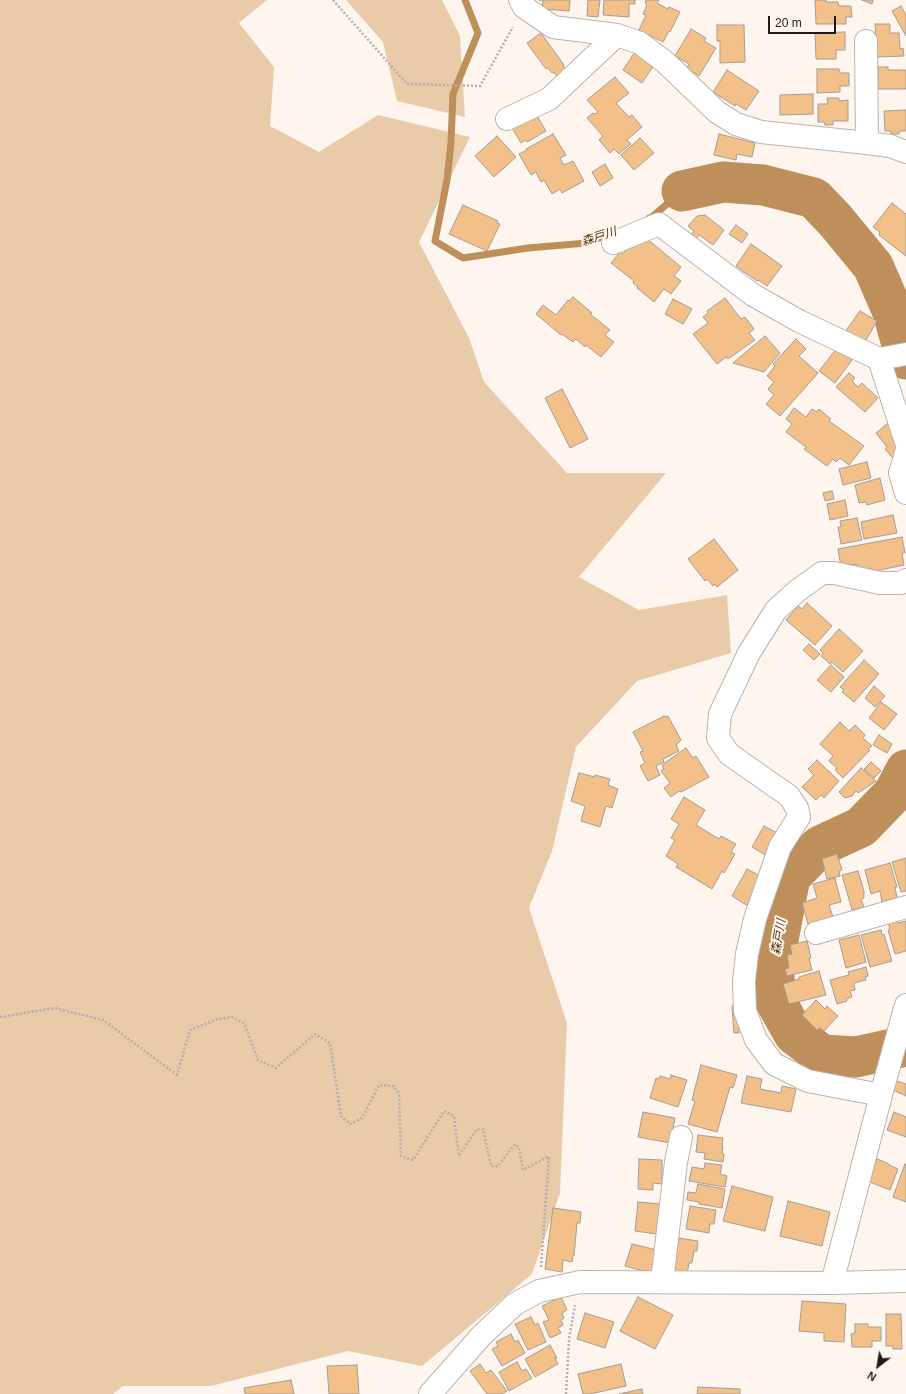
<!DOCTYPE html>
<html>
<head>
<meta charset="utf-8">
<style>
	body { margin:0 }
	#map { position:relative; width:906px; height:1394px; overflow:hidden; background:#fdf5ee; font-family:Helvetica,sans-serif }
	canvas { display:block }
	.north { position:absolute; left:858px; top:1346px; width:40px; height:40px; -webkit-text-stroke:3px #fdf5ee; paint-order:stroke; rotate:211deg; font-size:11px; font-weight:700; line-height:16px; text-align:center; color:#1d1a18 }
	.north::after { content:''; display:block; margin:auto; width:14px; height:18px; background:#1d1a18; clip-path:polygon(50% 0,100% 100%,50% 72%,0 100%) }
	.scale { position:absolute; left:768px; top:16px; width:68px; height:18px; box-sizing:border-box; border:2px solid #1d1a18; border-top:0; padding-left:5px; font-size:12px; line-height:14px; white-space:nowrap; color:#1d1a18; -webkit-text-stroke:3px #fdf5ee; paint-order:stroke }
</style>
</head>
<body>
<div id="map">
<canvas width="906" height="1394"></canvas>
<div class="north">N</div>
<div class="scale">20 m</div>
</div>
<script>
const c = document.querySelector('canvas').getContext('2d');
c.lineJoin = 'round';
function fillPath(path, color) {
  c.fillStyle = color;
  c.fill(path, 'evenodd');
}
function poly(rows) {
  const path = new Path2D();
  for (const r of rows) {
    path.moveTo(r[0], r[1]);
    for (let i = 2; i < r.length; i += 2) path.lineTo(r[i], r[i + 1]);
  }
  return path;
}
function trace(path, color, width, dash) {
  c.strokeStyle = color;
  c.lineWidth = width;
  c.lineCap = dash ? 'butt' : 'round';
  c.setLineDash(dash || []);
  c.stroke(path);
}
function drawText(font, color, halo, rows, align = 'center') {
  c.font = font + ' Helvetica,"Noto Sans JP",sans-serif';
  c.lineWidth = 4;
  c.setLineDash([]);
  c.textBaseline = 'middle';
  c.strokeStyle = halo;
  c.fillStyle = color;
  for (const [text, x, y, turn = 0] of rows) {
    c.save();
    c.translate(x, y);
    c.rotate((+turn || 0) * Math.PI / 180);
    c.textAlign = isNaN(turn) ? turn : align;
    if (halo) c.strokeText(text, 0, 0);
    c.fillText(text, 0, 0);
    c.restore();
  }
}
fillPath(poly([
	[0,0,267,0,239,23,274,67,270,126,319,152,378,115,470,137,419,242,469,338,484,382,567,473,666,473,579,577,639,610,727,595,731,653,637,681,576,747,552,851,529,908,567,1023,560,1193,532,1274,422,1366,348,1351,211,1386,123,1386,113,1394,0,1394],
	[346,0,442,0,460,36,465,117,397,101,383,42]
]), '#e9caa9');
trace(poly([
	[465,0,478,33,453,94,451,143,447,180,435,241,463,258,528,248,587,243,613,232],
	[649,218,652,217,682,191]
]), '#be8f5a', 7);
trace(poly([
	[682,191,723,182,763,185,814,198,835,220,873,266,893,312,906,359],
	[906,770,894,793,861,827,820,846,790,877,773,966,776,1002,794,1034,822,1055,856,1057,906,1046]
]), '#be8f5a', 41);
const building = poly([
	[539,0,570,0,569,11,542,9,543,0,539,0],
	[588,0,600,0,598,17,587,16,588,0],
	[604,0,635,0,635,4,629,4,629,17,603,15,604,0],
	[646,0,659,0,657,3,668,9,669,7,680,12,670,32,669,31,663,42,639,30,646,15,643,14,647,5,645,3,646,0],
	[815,0,826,0,826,2,838,2,839,6,851,6,852,17,846,17,846,24,816,24,815,0],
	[862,0,873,0,872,4,862,0],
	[901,6,906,15,906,36,892,11,901,6],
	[875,24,890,24,890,33,899,33,900,49,903,48,904,56,877,57,875,24],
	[717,25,744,25,745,62,720,63,720,41,717,41,717,25],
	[691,29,706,38,704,41,716,48,699,76,687,68,689,64,675,56,691,29],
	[845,32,845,50,836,50,836,59,816,59,815,33,845,32],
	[541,33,564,65,563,66,567,70,557,77,554,72,552,73,548,68,546,69,527,43,541,33],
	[635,52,654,65,642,83,623,70,635,52],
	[878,67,888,67,888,70,906,70,906,89,878,89,878,67],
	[817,69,839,69,840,73,849,73,849,86,840,86,840,92,817,93,817,69],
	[727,70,759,91,746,110,736,104,735,106,713,92,727,70],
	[615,77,629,93,616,103,629,117,632,115,642,127,627,140,631,144,619,154,614,149,610,153,599,140,603,136,587,118,593,113,595,114,598,112,587,100,615,77],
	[813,94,813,114,780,115,780,95,813,94],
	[827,98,839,98,839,101,848,100,848,121,833,121,833,125,825,125,824,122,818,122,818,104,828,104,827,98],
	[906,110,906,131,899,131,899,134,891,134,891,131,885,131,884,111,906,110],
	[536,114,546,131,527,142,526,140,521,143,512,128,536,114],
	[553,134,566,155,560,158,564,165,573,161,584,181,562,193,560,189,552,194,544,180,541,182,536,172,531,175,519,154,527,150,526,149,553,134],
	[719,134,755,143,752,157,737,154,736,160,714,155,719,134],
	[497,136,516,157,494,177,475,156,497,136],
	[640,138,654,153,634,170,621,155,640,138],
	[605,164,613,178,600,186,592,172,605,164],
	[892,203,906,214,906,256,879,235,880,232,873,227,892,203],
	[463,205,498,221,497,223,500,224,487,251,449,234,463,205],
	[705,215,724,230,713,245,699,235,696,239,690,235,694,231,688,226,697,216,705,215],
	[736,225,748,234,742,243,729,234,736,225],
	[640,233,681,267,674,276,681,281,671,294,664,289,654,302,637,288,638,287,633,283,634,281,611,263,620,252,623,254,640,233],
	[751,244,782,266,767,286,758,280,757,281,736,266,751,244],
	[573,297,592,313,590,314,610,330,605,335,614,342,601,357,586,345,585,347,576,339,573,342,562,334,561,335,536,314,543,305,556,315,568,300,569,301,573,297],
	[725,298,741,319,745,317,754,329,749,333,755,340,728,359,726,357,717,364,693,334,708,323,703,317,708,313,707,311,725,298],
	[673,299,692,309,683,324,665,314,673,299],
	[860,311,877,321,862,347,842,336,860,311],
	[765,336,780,353,764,372,733,363,765,336],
	[796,339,806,349,799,356,818,373,780,416,766,404,774,395,768,389,774,382,767,376,775,366,773,364,796,339],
	[837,348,852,360,835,383,819,371,837,348],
	[849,373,855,378,852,381,858,387,862,383,878,398,865,412,836,387,849,373],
	[562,389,588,439,570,448,545,398,562,389],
	[794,408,806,417,812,409,817,412,819,409,831,419,829,421,864,446,849,465,840,458,836,462,833,459,827,466,804,449,806,447,786,432,792,424,786,419,794,408],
	[889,422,901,437,896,462,885,449,887,447,876,433,889,422],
	[867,462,871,478,843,485,839,469,867,462],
	[880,478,885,500,867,505,866,502,859,503,855,485,880,478],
	[832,491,834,499,825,501,823,493,832,491],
	[845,500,848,516,830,520,827,504,845,500],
	[893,515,897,533,864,539,861,522,893,515],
	[857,518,862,540,841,544,838,527,841,527,840,521,857,518],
	[902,537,905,553,902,553,904,565,871,572,871,568,858,571,856,564,841,567,838,549,902,537],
	[714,539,738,570,717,587,715,584,713,586,707,579,705,581,688,559,714,539],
	[807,603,832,626,815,645,786,620,798,606,802,609,807,603],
	[839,629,863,651,843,672,832,662,830,664,821,656,823,653,820,650,839,629],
	[809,644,820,654,814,660,803,650,809,644],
	[864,660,879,674,854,702,842,692,844,690,840,687,864,660],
	[831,665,844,677,831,692,817,680,831,665],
	[874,686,885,696,875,707,865,698,874,686],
	[881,702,897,714,884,730,869,718,881,702],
	[664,716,665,717,668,716,681,740,676,745,679,751,663,759,664,762,656,766,660,775,648,781,640,766,645,763,640,752,643,751,633,732,664,716],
	[840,722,849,731,855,725,865,735,863,738,872,746,868,749,870,750,843,778,835,770,837,768,829,761,833,756,820,744,840,722],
	[879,735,892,744,887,753,873,745,879,735],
	[686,748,693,758,696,756,709,777,681,792,679,791,671,797,664,788,670,783,661,771,664,769,662,765,686,748],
	[817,760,839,781,824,798,821,795,816,800,802,787,814,775,808,769,817,760],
	[871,762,881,771,874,778,864,769,871,762],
	[861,768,876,781,858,793,856,791,852,796,845,798,839,792,861,768],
	[579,773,595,777,595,775,610,779,608,785,618,789,612,808,606,806,600,827,581,821,585,806,571,801,579,773],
	[684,797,705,810,696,825,719,839,721,836,736,844,731,852,735,854,724,873,722,871,712,889,676,867,678,864,666,856,675,840,671,838,679,824,671,819,684,797],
	[764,826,779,834,769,857,752,847,764,826],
	[837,854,842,870,839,871,840,876,827,879,822,859,837,854],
	[906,858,906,891,901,892,892,862,906,858],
	[890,863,897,887,895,887,897,898,882,902,880,891,871,894,865,870,890,863],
	[747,869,764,878,748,906,732,896,747,869],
	[858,871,864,891,864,898,861,899,864,907,852,910,842,875,858,871],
	[835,878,841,902,829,905,833,917,808,924,802,903,817,898,813,884,835,878],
	[897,920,898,923,906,921,906,951,895,954,888,930,890,929,888,922,897,920],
	[881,930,882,935,884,934,892,961,870,967,861,935,881,930],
	[859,935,866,962,846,968,839,940,859,935],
	[807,941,811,958,809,958,812,970,787,976,785,969,789,968,787,955,792,954,790,945,807,941],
	[866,967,868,976,865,977,866,980,854,983,855,990,850,991,852,997,846,999,847,1001,837,1004,830,980,849,975,848,972,866,967],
	[819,971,826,995,789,1004,783,984,799,979,799,977,819,971],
	[816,1000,825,1009,827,1006,838,1016,824,1031,820,1028,817,1030,802,1015,816,1000],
	[738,1005,739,1033,734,1033,732,1006,738,1005],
	[701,1065,737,1075,733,1088,730,1087,717,1132,688,1124,695,1101,692,1100,701,1065],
	[671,1075,687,1080,678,1107,650,1098,656,1078,659,1079,660,1076,670,1079,671,1075],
	[747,1076,762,1079,760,1089,781,1093,782,1086,796,1089,791,1112,741,1103,747,1076],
	[897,1081,906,1084,906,1096,893,1090,897,1081],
	[643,1112,675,1118,670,1143,638,1137,643,1112],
	[894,1112,906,1117,906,1137,887,1130,894,1112],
	[698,1135,723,1138,722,1147,723,1147,722,1153,724,1154,723,1162,704,1159,705,1153,696,1152,698,1135],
	[875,1158,889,1164,889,1165,898,1169,890,1190,867,1181,875,1158],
	[639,1159,662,1160,662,1184,653,1183,653,1190,638,1189,639,1159],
	[705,1163,722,1165,720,1174,727,1176,725,1187,689,1181,692,1167,704,1169,705,1163],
	[905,1164,906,1165,906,1202,893,1197,905,1164],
	[698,1184,725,1189,722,1208,699,1204,699,1202,687,1200,688,1192,696,1193,698,1184],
	[732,1186,773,1197,765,1231,723,1221,732,1186],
	[788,1201,830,1212,822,1246,780,1236,788,1201],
	[638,1202,660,1204,657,1234,635,1231,638,1202],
	[690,1206,716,1210,714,1224,710,1224,709,1233,686,1229,690,1206],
	[553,1208,581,1212,580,1223,577,1223,574,1256,573,1255,572,1262,563,1260,562,1272,545,1269,553,1208],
	[679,1238,698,1241,697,1251,694,1251,692,1263,689,1263,687,1275,673,1272,679,1238],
	[632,1244,657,1250,655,1274,625,1266,632,1244],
	[561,1297,567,1310,562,1313,564,1318,561,1320,563,1325,558,1328,561,1333,550,1338,543,1322,549,1320,542,1306,561,1297],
	[638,1297,673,1315,655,1349,620,1331,638,1297],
	[802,1301,846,1304,844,1342,824,1341,824,1333,799,1331,802,1301],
	[585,1313,614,1322,605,1348,577,1339,585,1313],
	[886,1314,901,1314,902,1349,893,1349,893,1346,886,1346,886,1314],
	[531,1317,535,1325,538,1323,546,1342,528,1350,515,1324,531,1317],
	[855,1324,868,1324,868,1327,881,1327,881,1341,872,1341,872,1347,852,1347,851,1334,855,1333,855,1324],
	[511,1334,515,1342,518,1340,525,1353,502,1366,492,1349,498,1346,496,1342,511,1334],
	[550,1345,557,1358,555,1358,558,1364,535,1377,525,1359,550,1345],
	[517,1362,522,1371,526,1369,532,1378,509,1391,499,1372,517,1362],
	[480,1364,486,1373,491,1370,507,1391,502,1394,487,1394,470,1371,480,1364],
	[621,1364,626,1386,590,1394,583,1394,578,1374,621,1364],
	[357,1365,359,1394,329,1394,327,1366,357,1365],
	[291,1380,294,1394,245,1394,244,1388,291,1380],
	[698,1387,740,1389,740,1394,697,1394,698,1387],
	[642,1389,643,1394,619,1394,642,1389]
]);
fillPath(building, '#f3c08a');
trace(building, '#a49d95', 1);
const minor = poly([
	[520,0,524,7,553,27,617,35,640,43,665,62,717,112,736,124,761,132,867,143,890,146,906,152],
	[866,41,867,143],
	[507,119,549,99,617,35],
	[613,243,659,224,753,295,799,321,879,359,906,354],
	[879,359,906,442],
	[906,453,900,473,906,493],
	[816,933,906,907],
	[881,1095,808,1081,774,1064,756,1040,745,1011,744,981,747,954,755,919,780,847,799,817,797,808,789,796,729,754,718,738,720,714,749,653,776,610,797,591,822,573,834,573,880,583,901,583,906,580],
	[662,1282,676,1162,681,1137],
	[832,1283,881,1095,906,1005],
	[430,1394,482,1335,515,1304,539,1291,580,1282,832,1283,906,1281]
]);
trace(minor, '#bbb4ad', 24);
trace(poly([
	[333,0,407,84,480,86,513,27],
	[0,1017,55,1008,103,1020,177,1075,190,1030,218,1019,232,1017,244,1023,258,1060,276,1068,315,1034,330,1043,341,1116,350,1124,362,1118,379,1085,394,1086,399,1094,401,1156,413,1160,444,1111,454,1116,459,1156,476,1130,483,1129,491,1166,498,1166,515,1144,519,1148,523,1170,549,1156],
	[541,1267,549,1156],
	[566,1394,569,1339,575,1305]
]), '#b6afaa', 2.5, [2, 2]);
trace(minor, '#fff', 22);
drawText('italic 12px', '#543307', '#fdf5ee', [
	["森戸川",599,237,-18],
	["森戸川",779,937,-80]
]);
</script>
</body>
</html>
